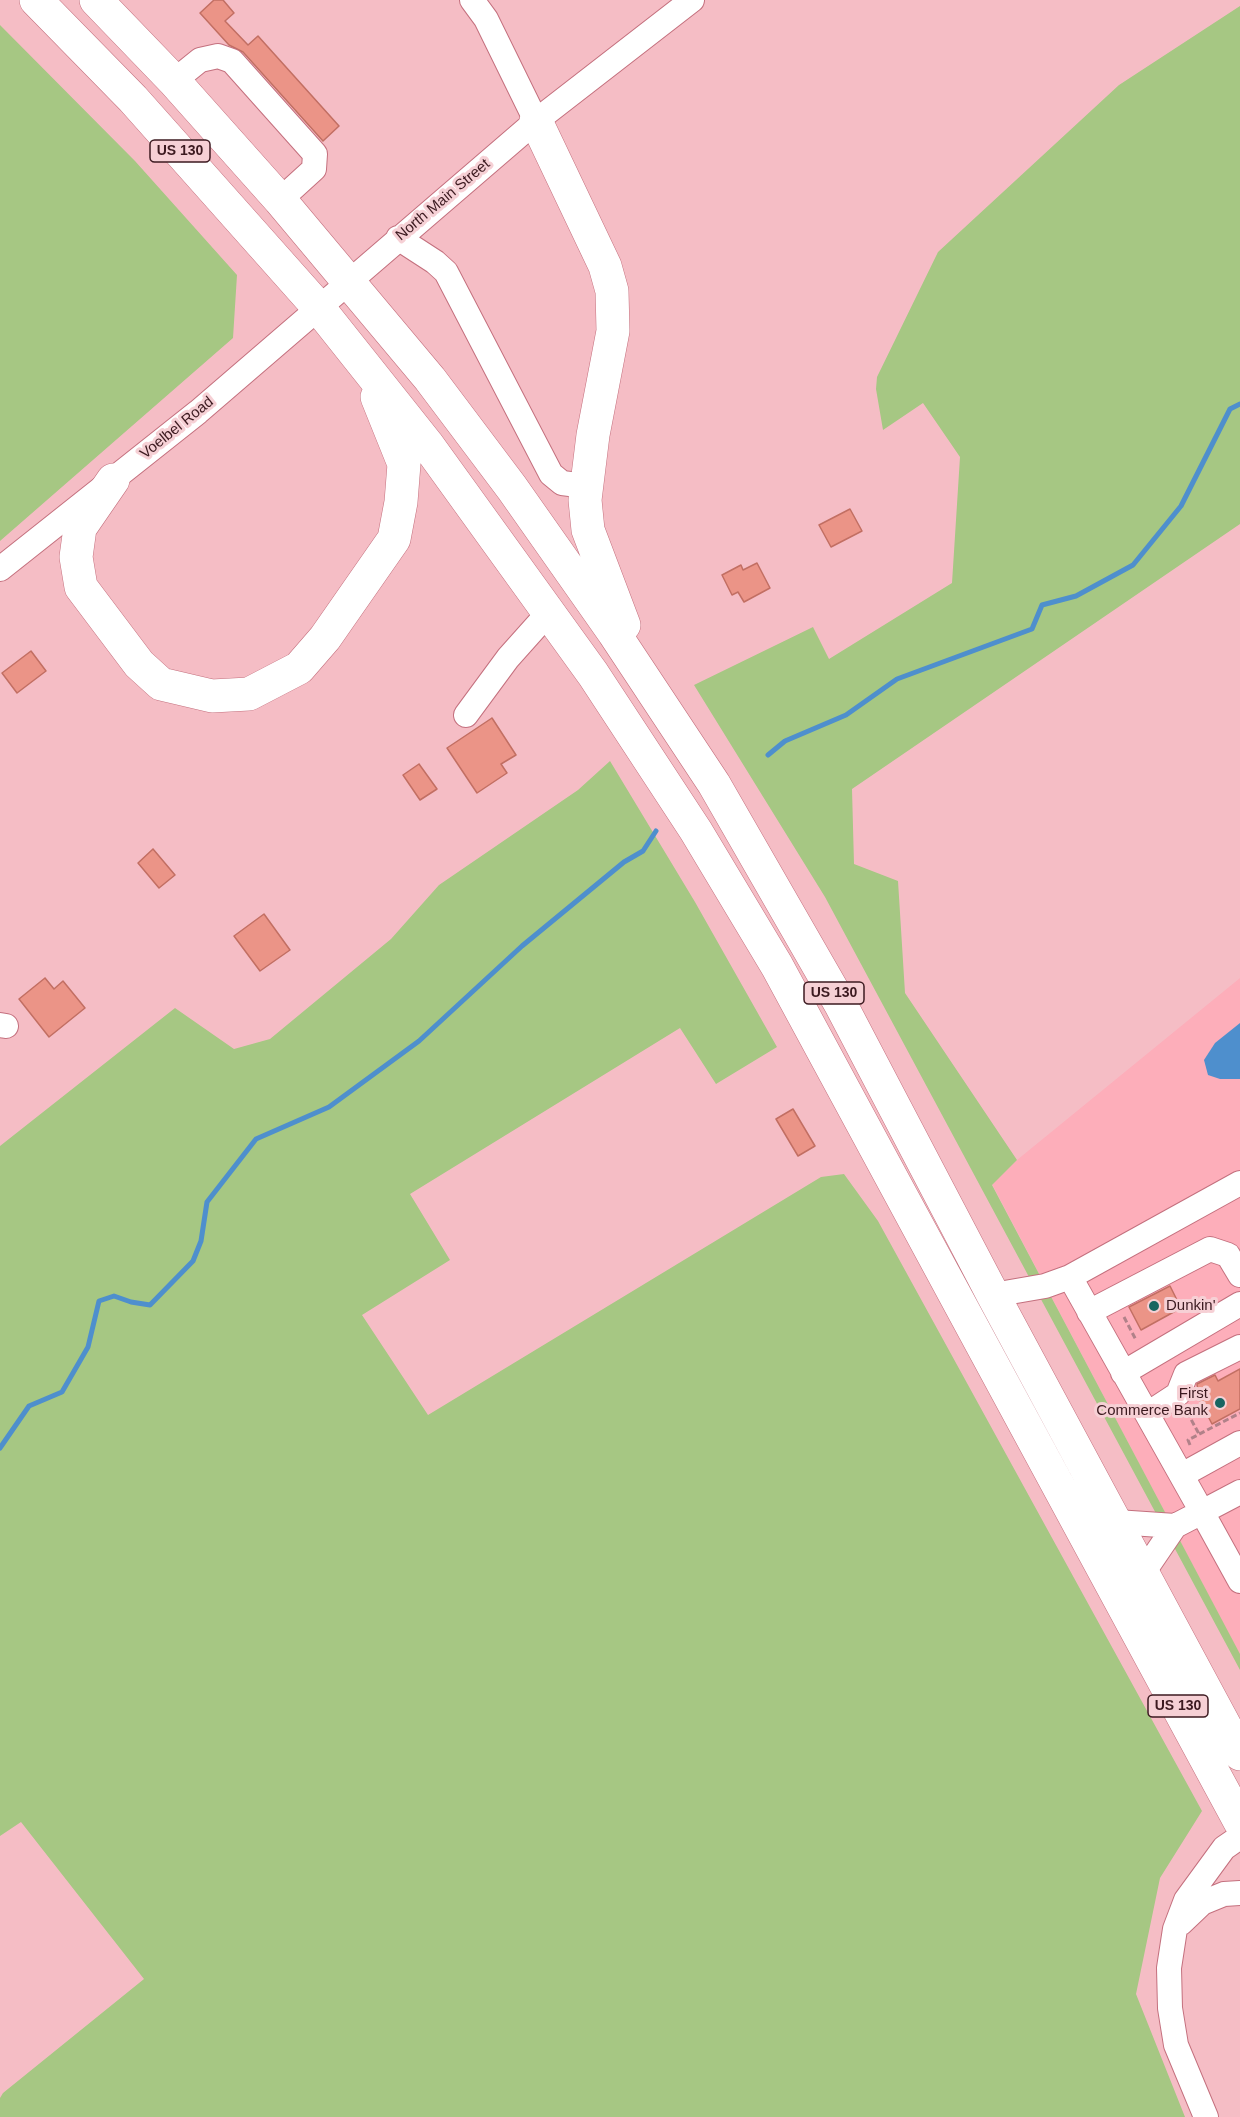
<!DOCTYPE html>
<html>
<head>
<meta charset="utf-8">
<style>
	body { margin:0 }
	canvas { display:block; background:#f5bdc5 }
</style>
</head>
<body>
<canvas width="1240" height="2117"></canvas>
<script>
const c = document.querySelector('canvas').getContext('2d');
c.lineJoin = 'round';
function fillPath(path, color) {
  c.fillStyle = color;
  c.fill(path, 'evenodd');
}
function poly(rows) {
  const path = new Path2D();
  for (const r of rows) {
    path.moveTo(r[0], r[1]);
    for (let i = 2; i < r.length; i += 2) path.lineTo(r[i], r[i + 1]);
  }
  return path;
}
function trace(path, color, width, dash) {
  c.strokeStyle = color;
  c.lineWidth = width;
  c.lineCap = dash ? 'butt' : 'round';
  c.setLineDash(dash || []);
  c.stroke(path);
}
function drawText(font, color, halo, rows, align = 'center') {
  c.font = font + ' Helvetica,sans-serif';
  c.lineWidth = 6;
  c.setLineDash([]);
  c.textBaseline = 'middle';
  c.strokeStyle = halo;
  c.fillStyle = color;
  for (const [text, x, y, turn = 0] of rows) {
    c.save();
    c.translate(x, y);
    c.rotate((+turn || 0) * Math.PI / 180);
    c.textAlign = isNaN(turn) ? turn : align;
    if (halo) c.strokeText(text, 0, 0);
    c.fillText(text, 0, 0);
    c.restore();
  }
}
fillPath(poly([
	[1240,978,1240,1655,992,1184,1017,1160]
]), '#fdaeba');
fillPath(poly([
	[1240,6,1240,524,852,789,854,864,898,881,905,993,1017,1160,992,1185,1240,1654,1240,1670,825,897,694,685,813,627,829,659,952,583,960,457,923,403,883,430,876,389,877,377,938,252,1119,85],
	[0,25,135,161,237,275,233,338,0,541],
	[610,761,695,902,777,1047,716,1084,680,1028,410,1194,450,1260,362,1315,428,1415,821,1177,844,1174,878,1221,1202,1811,1160,1878,1136,1994,1185,2117,0,2117,0,2098,3,2093,144,1979,21,1822,0,1836,0,1146,175,1008,234,1049,270,1039,391,939,439,885,578,790]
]), '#a6c783');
fillPath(poly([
	[1240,1023,1240,1079,1220,1079,1208,1075,1204,1060,1215,1043]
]), '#4e8fcd');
trace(poly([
	[768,755,785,741,846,715,897,679,1032,629,1042,605,1076,596,1133,565,1181,506,1230,409,1240,404],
	[0,1448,29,1406,62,1392,88,1347,99,1301,114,1296,131,1302,150,1305,193,1261,201,1241,207,1202,256,1139,329,1107,419,1041,522,946,624,862,643,851,656,831]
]), '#4e8fcd', 5);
const building = poly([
	[214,0,223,0,234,13,225,21,248,45,258,36,339,126,323,141,243,52,229,45,200,13,214,0],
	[850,509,862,531,831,547,819,525,850,509],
	[757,563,770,588,744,602,738,592,732,595,722,575,741,565,743,570,757,563],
	[31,651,46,671,17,693,2,673,31,651],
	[492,718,516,755,501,764,507,773,477,793,447,748,492,718],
	[419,764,437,789,420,800,403,775,419,764],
	[153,849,175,875,159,888,138,863,153,849],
	[264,914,290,950,260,971,234,936,264,914],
	[45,978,54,989,63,981,85,1008,49,1037,19,999,45,978],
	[793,1109,815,1146,798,1156,776,1119,793,1109],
	[1170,1286,1181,1308,1141,1330,1129,1307,1170,1286],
	[1240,1369,1240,1409,1212,1424,1196,1393,1198,1392,1197,1384,1215,1375,1218,1381,1240,1369]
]);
fillPath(building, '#eb9487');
trace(building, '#c26f63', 1.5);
const minor = poly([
	[472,0,486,19,536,121],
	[174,81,200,60,218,56,232,61,315,154,314,169,280,200],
	[398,238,435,262,446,272,551,474,562,483,586,486],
	[0,569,198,412,536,121,692,0],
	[466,715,508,658,550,611],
	[0,1025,6,1026],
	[1070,1277,1202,1512,1240,1492],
	[993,1295,1045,1286,1070,1277,1240,1183],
	[1089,1312,1210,1249,1228,1255,1240,1275],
	[1123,1373,1240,1304],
	[1149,1413,1178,1394,1186,1374,1240,1347],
	[1182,1475,1240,1443],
	[1116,1522,1175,1526],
	[1143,1573,1175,1526,1202,1512,1240,1581],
	[1181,1923,1202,1903,1224,1894,1240,1893],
	[1206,2117,1176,2045,1170,2008,1169,1968,1175,1929,1186,1900,1224,1848,1240,1837]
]);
const highway = poly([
	[36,0,133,99,318,307,427,444,593,674,696,831,777,966,1240,1822],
	[96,0,174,81,280,200,430,379,512,488,614,633,714,784,841,1005,993,1295,1240,1754],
	[536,121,605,266,612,291,613,331,593,435,585,500,588,530,624,625],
	[113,480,80,528,76,557,81,587,139,664,161,684,212,696,249,694,299,668,325,638,394,539,401,502,404,464,377,397]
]);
trace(minor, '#c4707e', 26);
trace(highway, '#c4707e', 34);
trace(poly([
	[1124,1317,1136,1340],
	[1187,1412,1199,1434],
	[1190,1445,1188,1440,1240,1413]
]), '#b18189', 3, [6, 3]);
trace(minor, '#fff', 24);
trace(highway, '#fff', 33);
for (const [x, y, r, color] of [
	[1154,1306,6,"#186561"],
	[1220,1403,6,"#186561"]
]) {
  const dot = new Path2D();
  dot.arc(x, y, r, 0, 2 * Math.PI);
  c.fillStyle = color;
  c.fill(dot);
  trace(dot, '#f6d0d5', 2);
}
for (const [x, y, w] of [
	[180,151,60],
	[834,993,60],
	[1178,1706,60]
]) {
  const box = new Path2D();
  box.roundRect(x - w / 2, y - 11, w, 22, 4.5);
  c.fillStyle = '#f6d0d5';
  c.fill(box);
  trace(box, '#3c1a20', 1.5);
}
drawText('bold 14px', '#3c1a20', null, [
	["US 130",180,151],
	["US 130",834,993],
	["US 130",1178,1706]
]);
drawText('15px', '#3c1a20', '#f6d0d5', [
	["North Main Street",443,200,-40],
	["Voelbel Road",177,428,-39]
]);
drawText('15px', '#3c1a20', '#f6d0d5', [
	["Dunkin'",1166,1306],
	["First",1208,1394,"right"],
	["Commerce Bank",1208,1411,"right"]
], 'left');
</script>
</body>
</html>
